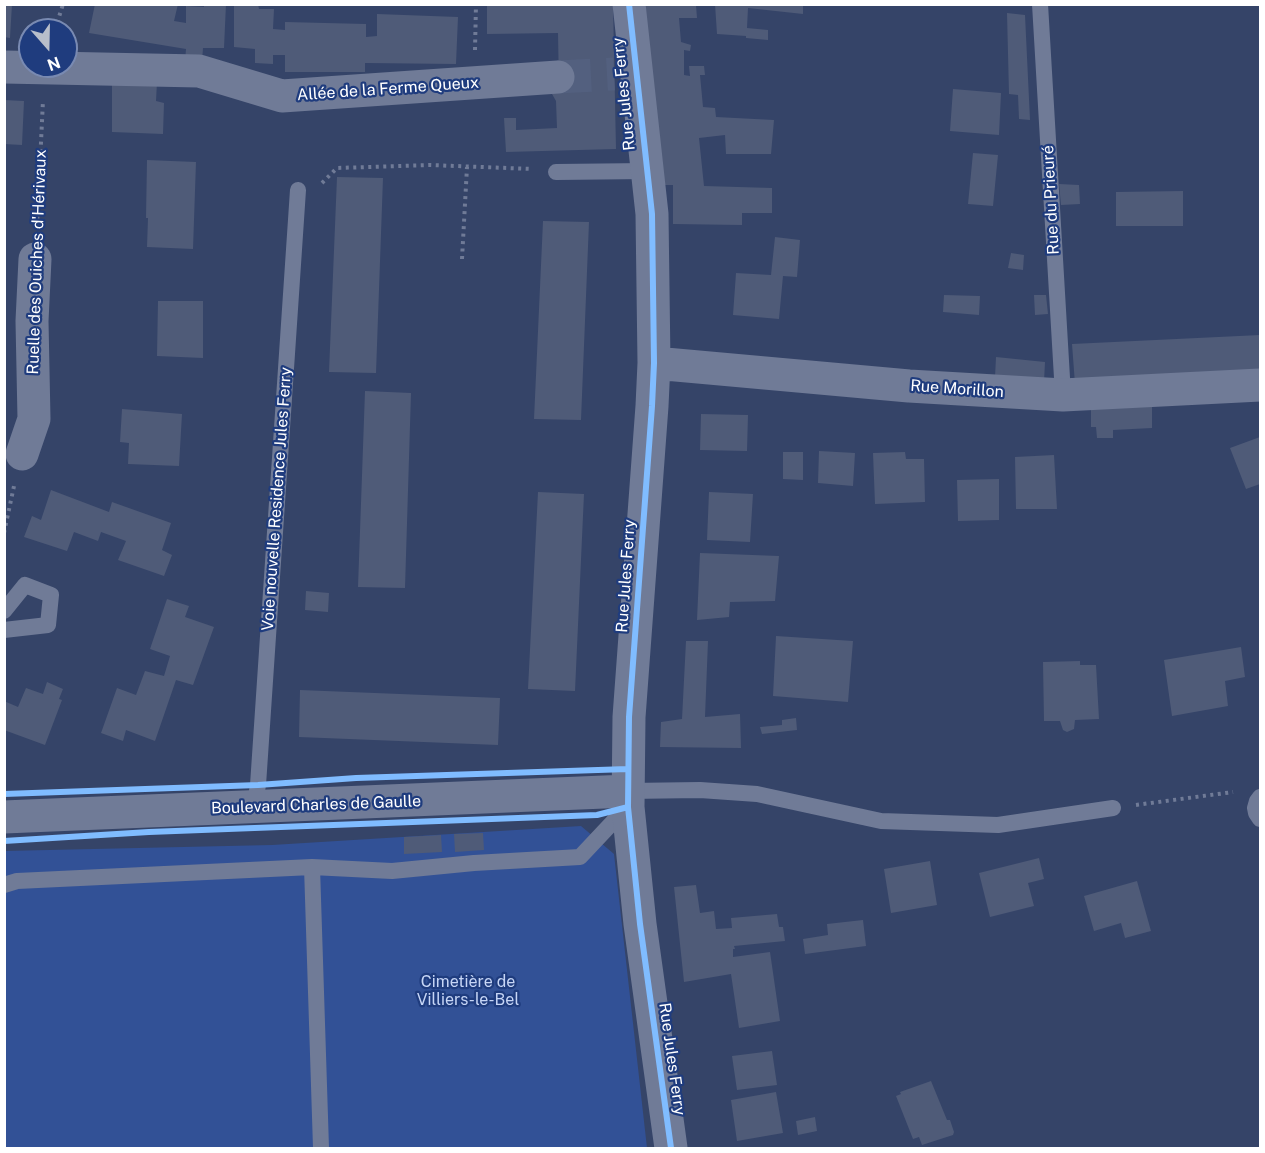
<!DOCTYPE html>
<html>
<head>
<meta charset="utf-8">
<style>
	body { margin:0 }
	#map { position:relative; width:1265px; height:1153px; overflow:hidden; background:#354468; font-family:"Public Sans",sans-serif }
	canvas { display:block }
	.frame { position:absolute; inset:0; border:6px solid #fff; pointer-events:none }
	.north { position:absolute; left:18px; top:18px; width:60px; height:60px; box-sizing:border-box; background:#1f3c7e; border:2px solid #798ab2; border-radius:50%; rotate:160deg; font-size:16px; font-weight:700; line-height:24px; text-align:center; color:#fff }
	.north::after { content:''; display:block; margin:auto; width:21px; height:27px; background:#b8beca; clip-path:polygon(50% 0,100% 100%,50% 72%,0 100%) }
</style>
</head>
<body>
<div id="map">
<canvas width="1265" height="1153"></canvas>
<div class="frame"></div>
<div class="north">N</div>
</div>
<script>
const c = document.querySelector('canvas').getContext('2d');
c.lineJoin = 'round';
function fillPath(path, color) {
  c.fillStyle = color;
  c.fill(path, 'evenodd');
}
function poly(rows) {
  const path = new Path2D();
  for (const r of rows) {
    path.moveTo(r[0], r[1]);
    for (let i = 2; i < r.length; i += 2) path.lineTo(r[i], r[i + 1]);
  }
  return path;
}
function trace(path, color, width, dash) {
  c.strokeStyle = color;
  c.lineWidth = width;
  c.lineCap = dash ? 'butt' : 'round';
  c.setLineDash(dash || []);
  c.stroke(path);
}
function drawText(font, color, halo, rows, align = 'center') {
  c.font = font + ' "Public Sans",sans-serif';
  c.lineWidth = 4.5;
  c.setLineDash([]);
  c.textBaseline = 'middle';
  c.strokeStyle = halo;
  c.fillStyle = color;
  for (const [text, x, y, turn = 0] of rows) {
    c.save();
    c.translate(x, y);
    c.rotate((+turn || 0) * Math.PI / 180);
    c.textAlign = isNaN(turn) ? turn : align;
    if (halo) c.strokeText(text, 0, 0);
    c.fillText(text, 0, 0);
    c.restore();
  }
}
fillPath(poly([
	[581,826,614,854,647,1148,5,1148,4,851,272,845]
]), '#325196');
fillPath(poly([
	[4,4,12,4,10,38,4,37],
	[95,4,178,4,174,21,186,23,186,6,204,7,204,4,226,4,224,48,203,48,202,62,185,61,186,49,89,33],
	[234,4,258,4,259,9,274,9,273,29,285,30,285,22,366,24,366,37,377,36,377,14,458,17,456,64,365,63,365,72,285,72,285,55,273,55,273,64,255,63,255,49,234,47],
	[487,4,613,4,616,149,506,152,504,118,516,118,516,130,557,128,556,101,552,94,559,88,558,33,487,34],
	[646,4,696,5,697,18,679,18,681,42,691,45,690,51,684,50,684,75,690,76,689,66,704,66,705,75,700,75,703,107,715,108,716,117,774,120,771,154,726,154,725,135,699,138,704,186,772,188,772,213,742,213,742,225,673,224,673,185,665,185,643,76],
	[715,4,803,4,803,14,748,8,747,28,768,30,768,40,746,38,746,36,717,34],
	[1007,13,1025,15,1030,120,1019,119,1018,95,1009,94],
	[112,81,157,82,156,101,164,103,163,134,112,132],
	[953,89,1001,93,999,135,950,131],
	[4,100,24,101,22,145,4,144],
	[973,153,998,155,993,206,968,204],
	[147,160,196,162,193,249,147,247,148,218,146,218],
	[337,177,383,178,376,373,329,372],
	[1059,184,1079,185,1080,204,1061,205],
	[1183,191,1183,226,1116,226,1116,192],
	[543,221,589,222,581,420,534,419],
	[775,237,800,240,797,277,783,276,779,319,733,315,736,273,771,275],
	[1011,253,1024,255,1023,270,1008,268],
	[944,295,980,296,979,315,943,312],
	[1034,295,1046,295,1048,314,1035,315],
	[158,301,203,301,203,358,157,356],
	[1260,335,1260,372,1075,384,1072,344],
	[996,357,1045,362,1044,382,995,377],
	[365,391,411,393,405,588,358,587],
	[1152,401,1152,428,1113,430,1113,438,1097,438,1096,427,1091,427,1091,403],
	[122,409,182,414,179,466,128,464,129,443,120,442],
	[701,414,748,415,747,451,700,450],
	[1260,437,1260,484,1246,489,1230,448],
	[819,451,855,453,853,486,818,483],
	[783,452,803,452,803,480,783,479],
	[905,452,906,459,924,459,925,502,875,504,873,453],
	[1054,455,1057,509,1016,509,1015,457],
	[999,479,999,520,958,521,957,480],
	[51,490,109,512,112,502,171,523,162,550,172,555,164,576,118,560,126,541,101,532,98,541,74,532,67,551,24,537,32,516,41,520],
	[538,492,584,494,575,691,528,689],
	[709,492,753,494,750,542,707,540],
	[700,553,779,556,775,601,730,602,729,617,697,620],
	[306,591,329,593,328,612,305,610],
	[167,599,189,606,185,617,214,627,193,685,176,680,155,741,126,730,123,741,101,733,117,688,136,695,145,671,164,676,170,656,150,649],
	[776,636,853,641,848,702,773,696],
	[686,641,708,641,705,717,740,714,741,748,660,747,661,722,682,719],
	[1241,647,1245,677,1225,681,1228,706,1172,716,1164,660],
	[1080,661,1080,665,1096,665,1099,719,1075,720,1074,729,1067,732,1063,730,1060,721,1044,721,1043,662],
	[47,682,63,689,59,699,62,700,45,745,4,730,4,701,18,707,26,688,43,694],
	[300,690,500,698,498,745,299,737],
	[796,718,797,730,762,734,760,727,782,725,782,720],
	[483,833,484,850,455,852,454,834],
	[441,835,442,852,404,854,404,837],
	[1039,858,1044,879,1028,883,1034,906,990,917,979,873],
	[930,861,937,905,891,913,884,869],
	[1137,881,1151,931,1125,938,1121,923,1094,931,1084,896],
	[696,885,700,913,714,911,716,929,732,928,731,918,777,914,779,927,783,927,785,941,734,946,735,949,733,949,733,957,770,952,780,1021,739,1028,731,974,684,982,674,887],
	[863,920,866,946,805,954,803,939,828,935,827,924],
	[772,1051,777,1085,737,1090,732,1056],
	[931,1081,947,1120,950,1120,954,1132,953,1135,922,1145,919,1137,913,1139,896,1096,901,1094,900,1092],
	[776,1092,783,1133,737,1141,731,1100],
	[815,1117,817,1131,798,1135,796,1121]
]), '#4f5b78');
trace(poly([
	[558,77,614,74]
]), '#53607f', 33, [33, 16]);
trace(poly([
	[55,30,63,4],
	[475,50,476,4],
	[322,183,337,168,430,165,533,169],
	[37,227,43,100],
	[462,259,467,167],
	[4,533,14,486],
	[1136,805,1233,792]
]), '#707b97', 4, [3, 4.5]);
trace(poly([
	[1040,4,1063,395],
	[556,172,647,171],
	[4,611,25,585,51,595,48,625,4,630],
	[628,791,700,790,757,794,881,821,998,825,1113,808],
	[1260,797,1257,801,1255,808,1256,813,1260,819],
	[254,808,258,785,298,190],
	[312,867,321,1148],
	[4,885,17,881,312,867,392,871,474,863,580,857,627,807]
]), '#707b97', 16);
trace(poly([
	[629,4,652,214,654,363,652,406,629,717,628,807,640,924,671,1148],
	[4,67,199,71,282,96,558,77],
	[654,363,909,386,1063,395,1260,385],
	[22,454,34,419,32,321,35,259],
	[4,817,628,791]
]), '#707b97', 33);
trace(poly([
	[629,4,652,214,654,363,652,406,629,717,628,807,640,924,671,1148],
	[4,794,258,785,356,778,628,769],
	[4,841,149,832,597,815,628,807]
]), '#80bcff', 6);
drawText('16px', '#fff', '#1f3c7e', [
	["Allée de la Ferme Queux",388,89,-4],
	["Rue Jules Ferry",624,94,-96],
	["Rue du Prieuré",1051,200,-93],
	["Ruelle des Ouiches d'Hérivaux",37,262,-88],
	["Rue Morillon",957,389,4],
	["Voie nouvelle Residence Jules Ferry",277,499,-86],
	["Rue Jules Ferry",626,576,-86],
	["Boulevard Charles de Gaulle",316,805,-2],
	["Rue Jules Ferry",672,1059,82]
]);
drawText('16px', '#c7d6f6', '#1f3c7e', [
	["Cimetière de",468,982],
	["Villiers-le-Bel",468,1000]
]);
</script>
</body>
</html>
